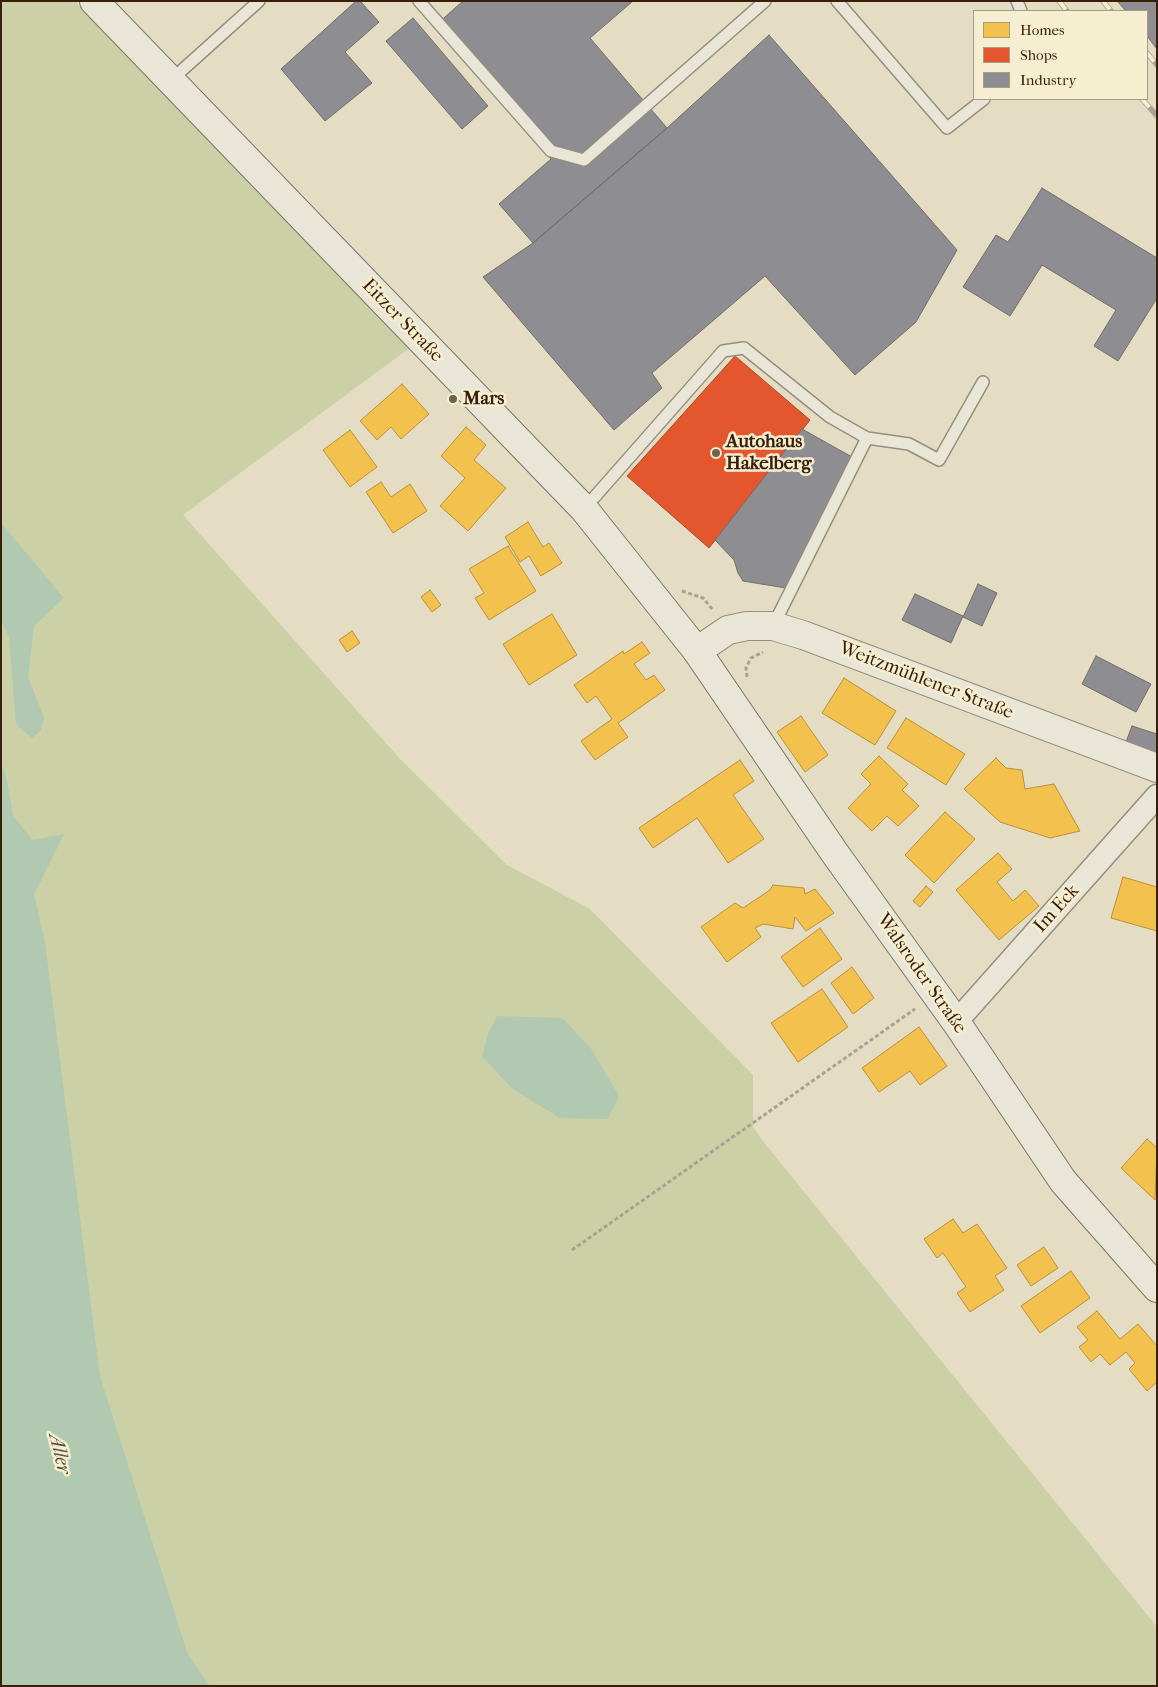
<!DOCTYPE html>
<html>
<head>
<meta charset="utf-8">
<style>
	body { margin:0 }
	#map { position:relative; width:1158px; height:1687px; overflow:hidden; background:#e4ddc3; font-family:"IM FELL French Canon",serif }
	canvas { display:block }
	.frame { position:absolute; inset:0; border:2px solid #381e0b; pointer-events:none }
	.legend { position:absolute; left:973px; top:10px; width:175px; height:90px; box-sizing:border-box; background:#f6eed0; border:1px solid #aa9b81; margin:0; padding:6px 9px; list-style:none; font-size:15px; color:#381e0b }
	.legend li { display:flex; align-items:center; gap:10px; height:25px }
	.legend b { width:25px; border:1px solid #aa9b81 }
</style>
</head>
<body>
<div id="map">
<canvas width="1158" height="1687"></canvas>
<div class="frame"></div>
<ul class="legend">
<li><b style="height:14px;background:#f2c14e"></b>Homes</li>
<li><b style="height:14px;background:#e4572e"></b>Shops</li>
<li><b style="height:14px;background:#8d8d92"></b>Industry</li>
</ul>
</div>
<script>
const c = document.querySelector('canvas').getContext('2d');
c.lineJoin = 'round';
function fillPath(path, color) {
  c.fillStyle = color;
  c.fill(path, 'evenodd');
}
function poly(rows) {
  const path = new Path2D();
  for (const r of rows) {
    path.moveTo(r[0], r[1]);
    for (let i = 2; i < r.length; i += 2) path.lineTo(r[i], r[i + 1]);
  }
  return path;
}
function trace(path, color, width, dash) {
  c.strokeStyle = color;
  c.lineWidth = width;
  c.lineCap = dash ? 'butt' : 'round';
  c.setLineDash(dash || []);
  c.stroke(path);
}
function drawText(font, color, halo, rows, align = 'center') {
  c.font = font + ' "IM FELL French Canon",serif';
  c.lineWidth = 5;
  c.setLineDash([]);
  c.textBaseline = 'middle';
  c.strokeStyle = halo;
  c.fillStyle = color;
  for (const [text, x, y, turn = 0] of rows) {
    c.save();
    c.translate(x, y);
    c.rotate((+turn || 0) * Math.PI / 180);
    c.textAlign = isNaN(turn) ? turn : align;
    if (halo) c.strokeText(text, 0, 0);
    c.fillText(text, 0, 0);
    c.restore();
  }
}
fillPath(poly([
	[1,1,75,1,161,91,338,267,411,347,183,515,401,760,507,865,590,909,753,1075,753,1127,762,1140,1157,1627,1157,1686,1,1686]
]), '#ccd0a6');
fillPath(poly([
	[1,523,64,598,34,626,28,678,44,717,41,730,32,738,16,724,9,637,1,621],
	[1,764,6,776,13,815,32,840,64,834,34,895,45,942,100,1376,187,1652,209,1686,3,1686,1,1681],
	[497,1016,562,1018,590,1047,619,1096,608,1119,560,1118,514,1090,482,1057,487,1036]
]), '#b1c9b1');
const homes = poly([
	[402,384,429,414,401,439,391,427,377,440,360,421,402,384],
	[466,427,486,445,474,460,506,488,468,531,440,506,465,478,441,456,466,427],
	[350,430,377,467,350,487,323,450,350,430],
	[381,482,391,497,410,484,427,511,393,533,366,492,381,482],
	[528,522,543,547,549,543,562,563,541,576,529,556,520,562,505,537,528,522],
	[508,546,536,591,489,620,475,598,484,593,469,569,508,546],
	[430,590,441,605,432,612,421,597,430,590],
	[552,614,577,655,529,685,503,644,552,614],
	[352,631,360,643,347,652,339,640,352,631],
	[642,642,650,653,634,664,646,680,654,675,665,690,618,723,628,737,595,760,581,741,612,719,596,696,587,703,574,685,623,651,624,654,642,642],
	[844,678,896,711,875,745,822,713,844,678],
	[801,716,828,755,805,772,777,732,801,716],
	[906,718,965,754,946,785,887,748,906,718],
	[879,756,908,784,902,790,919,806,898,826,887,816,872,831,848,808,871,784,861,774,879,756],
	[996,758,1006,768,1022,770,1025,789,1054,784,1080,831,1050,838,1000,822,964,789,996,758],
	[740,760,754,781,733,795,764,839,728,863,697,818,653,848,639,828,740,760],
	[945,812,975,839,934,883,905,855,945,812],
	[998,853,1012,869,997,882,1013,901,1025,890,1039,906,999,940,956,890,998,853],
	[1123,877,1157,887,1157,931,1111,918,1123,877],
	[773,885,804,888,805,894,815,889,834,913,806,931,795,917,793,929,763,924,755,928,761,937,727,962,701,927,735,903,743,908,770,890,773,885],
	[926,886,933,892,920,907,913,901,926,886],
	[820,928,842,959,803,987,781,957,820,928],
	[852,967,874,998,853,1014,831,983,852,967],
	[822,989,848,1027,798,1062,771,1023,822,989],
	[919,1027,947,1066,920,1085,910,1071,879,1092,862,1068,919,1027],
	[1147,1139,1157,1148,1155,1200,1121,1168,1147,1139],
	[953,1219,963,1233,977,1224,1007,1268,995,1276,1004,1290,970,1312,957,1293,966,1287,943,1253,937,1258,924,1239,953,1219],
	[1044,1247,1058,1268,1031,1286,1017,1265,1044,1247],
	[1071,1271,1090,1298,1040,1333,1021,1306,1071,1271],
	[1097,1311,1120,1339,1138,1324,1157,1346,1157,1382,1147,1391,1129,1369,1135,1363,1126,1352,1110,1365,1100,1354,1091,1362,1079,1347,1088,1340,1077,1327,1097,1311]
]);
fillPath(homes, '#f2c14e');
trace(homes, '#ba903a', 1);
const shops = poly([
	[735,356,810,420,709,548,627,476,735,356]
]);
fillPath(shops, '#e4572e');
trace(shops, '#b04624', 1);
const industry = poly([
	[356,1,360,1,379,22,345,52,372,83,325,121,281,69,356,1],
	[463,1,633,1,590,38,667,128,533,243,499,204,551,159,436,25,463,1],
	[1117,1,1157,1,1157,49,1147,36,1147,11,1126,11,1117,1],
	[413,18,488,106,462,129,386,41,413,18],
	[769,35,957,250,916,322,855,375,765,276,652,373,662,388,614,430,483,277,533,243,667,128,769,35],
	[1042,188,1157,258,1157,298,1118,361,1094,346,1116,310,1042,265,1010,316,963,287,996,235,1008,242,1042,188],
	[802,429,852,457,786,588,743,581,738,573,734,560,715,540,802,429],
	[978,584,997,593,982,626,963,617,978,584],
	[915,594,963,616,951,643,902,620,915,594],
	[1096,656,1151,684,1136,712,1082,684,1096,656],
	[1132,726,1157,734,1157,753,1126,742,1132,726]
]);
fillPath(industry, '#8d8d92');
trace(industry, '#746c6a', 1);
const service = poly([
	[419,1,551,151,584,160,765,1],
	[837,1,947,128,984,99],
	[1017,1,1021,11],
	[170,81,259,1],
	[867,438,909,444,939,460,983,382],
	[584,509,723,351,744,348,830,417,867,438,773,626]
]);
const minor = poly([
	[956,1022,1157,796]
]);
const tertiary = poly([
	[697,651,728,630,747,626,773,626,803,635,1157,768]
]);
const secondary = poly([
	[94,1,584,509,697,651,834,852,956,1022,1063,1181,1157,1288]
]);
trace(service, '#968f7e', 14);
trace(minor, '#968f7e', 25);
trace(tertiary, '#968f7e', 30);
trace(secondary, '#7d7566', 30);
trace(poly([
	[682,591,703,598,713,610],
	[747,677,746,668,751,658,763,652],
	[572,1250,915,1009]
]), '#a8a296', 3, [4, 2.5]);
trace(service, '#e9e6d8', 11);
trace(minor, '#e9e6d8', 22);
trace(tertiary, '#e9e6d8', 28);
trace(secondary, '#e9e6d8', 28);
const rail = poly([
	[1059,1,1067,11],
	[1103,1,1111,11],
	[1147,53,1157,65],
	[1142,99,1157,116]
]);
trace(rail, '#a8a296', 5.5);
trace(rail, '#f6eed0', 4, [11]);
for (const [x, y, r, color] of [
	[453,399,5,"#74614b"],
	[716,453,5,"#74614b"]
]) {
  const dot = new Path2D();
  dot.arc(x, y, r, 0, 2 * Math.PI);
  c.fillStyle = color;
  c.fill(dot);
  trace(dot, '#f6eed0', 2);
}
drawText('19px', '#381e0b', '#f6eed0', [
	["Eitzer Straße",402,321,46],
	["Weitzmühlener Straße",926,681,21],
	["Im Eck",1057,909,-48],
	["Walsroder Straße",921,974,55]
]);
drawText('bold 19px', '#381e0b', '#f6eed0', [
	["Mars",463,399],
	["Autohaus",726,442],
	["Hakelberg",726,464]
], 'left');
drawText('italic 20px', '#564f3a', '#f6eed0', [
	["Aller",59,1454,77]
]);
</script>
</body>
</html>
